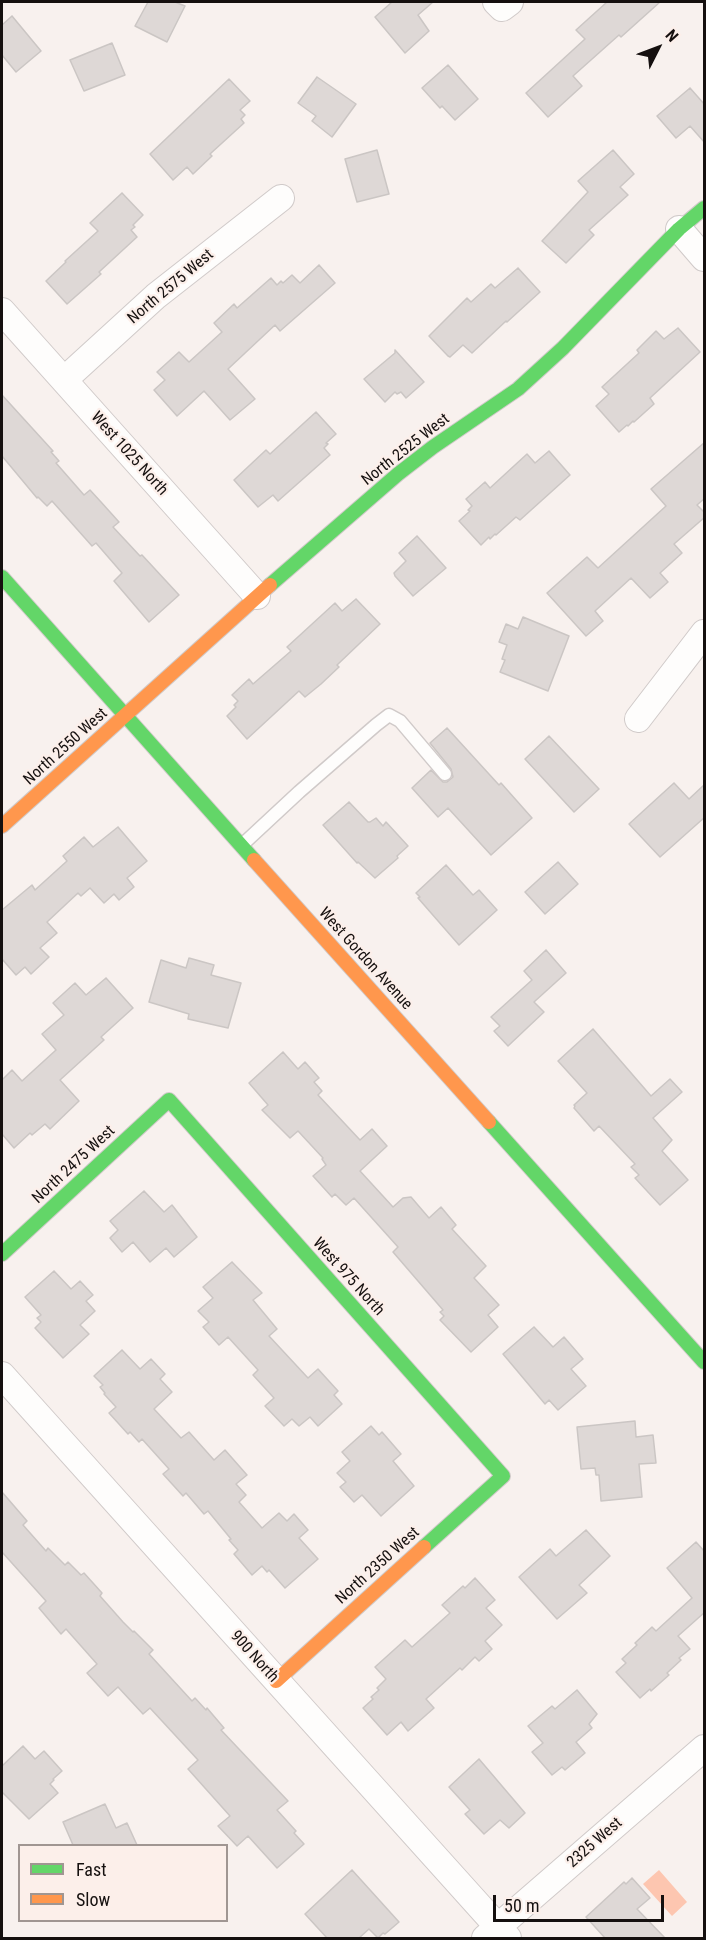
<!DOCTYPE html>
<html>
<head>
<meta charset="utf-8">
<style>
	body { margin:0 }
	#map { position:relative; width:706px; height:1940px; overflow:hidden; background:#f8f1ee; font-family:"Roboto Condensed",sans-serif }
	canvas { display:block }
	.frame { position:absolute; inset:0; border:3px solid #15100f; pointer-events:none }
	.legend { position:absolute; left:18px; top:1844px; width:210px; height:78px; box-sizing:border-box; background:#fcefea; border:2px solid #a09692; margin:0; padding:8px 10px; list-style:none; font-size:18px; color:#15100f }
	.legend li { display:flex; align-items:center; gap:12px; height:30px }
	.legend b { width:30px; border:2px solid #a09692 }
	.north { position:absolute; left:628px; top:18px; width:60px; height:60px; -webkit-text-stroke:4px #fcefea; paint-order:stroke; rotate:48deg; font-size:16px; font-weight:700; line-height:24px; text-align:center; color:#15100f }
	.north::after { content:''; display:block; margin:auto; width:21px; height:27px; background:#15100f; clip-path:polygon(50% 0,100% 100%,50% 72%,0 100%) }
	.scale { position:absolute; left:493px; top:1895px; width:171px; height:27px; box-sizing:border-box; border:3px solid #15100f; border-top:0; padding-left:8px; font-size:18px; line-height:21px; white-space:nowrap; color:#15100f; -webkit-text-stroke:4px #fcefea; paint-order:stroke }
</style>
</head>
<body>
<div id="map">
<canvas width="706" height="1940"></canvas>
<div class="frame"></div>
<ul class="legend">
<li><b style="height:8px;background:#63d668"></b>Fast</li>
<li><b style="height:8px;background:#ff974d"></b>Slow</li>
</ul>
<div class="north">N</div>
<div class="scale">50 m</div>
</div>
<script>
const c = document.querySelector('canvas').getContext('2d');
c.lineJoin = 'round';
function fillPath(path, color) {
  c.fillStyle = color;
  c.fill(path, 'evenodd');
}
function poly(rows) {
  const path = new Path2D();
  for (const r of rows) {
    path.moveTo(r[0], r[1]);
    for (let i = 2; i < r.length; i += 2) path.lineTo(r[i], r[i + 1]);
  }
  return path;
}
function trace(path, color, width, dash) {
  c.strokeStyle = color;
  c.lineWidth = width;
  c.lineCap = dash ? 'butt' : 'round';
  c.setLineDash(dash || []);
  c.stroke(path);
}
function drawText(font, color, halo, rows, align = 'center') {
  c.font = font + ' "Roboto Condensed",sans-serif';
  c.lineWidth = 4.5;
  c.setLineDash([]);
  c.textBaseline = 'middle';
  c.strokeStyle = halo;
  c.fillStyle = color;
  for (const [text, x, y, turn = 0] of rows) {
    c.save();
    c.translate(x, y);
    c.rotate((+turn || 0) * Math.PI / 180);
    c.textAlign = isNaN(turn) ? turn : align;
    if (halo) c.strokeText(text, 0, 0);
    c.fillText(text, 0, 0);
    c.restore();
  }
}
fillPath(poly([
	[659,1870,687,1902,672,1916,643,1884]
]), '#fdc6b0');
const building = poly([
	[148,2,175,2,185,6,167,42,135,26,148,2],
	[392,2,433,2,418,15,429,31,405,53,375,17,392,2],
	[607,2,660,2,621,37,619,35,573,76,582,86,548,117,526,93,585,39,576,30,607,2],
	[12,16,41,51,16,72,2,55,2,25,12,16],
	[112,43,125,75,84,91,70,60,112,43],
	[448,65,478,99,455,120,442,106,440,108,422,88,448,65],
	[317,77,356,104,332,137,312,121,316,116,298,103,317,77],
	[229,79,250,101,240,110,245,115,241,119,244,123,210,154,212,156,193,174,187,167,173,180,150,154,229,79],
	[690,88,705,105,705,143,690,126,676,138,657,116,690,88],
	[377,150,389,194,357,202,345,159,377,150],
	[613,150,634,174,620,187,628,195,589,230,594,235,566,263,542,241,588,192,578,181,613,150],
	[122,193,143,215,133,225,135,227,131,230,137,237,99,272,101,274,67,304,46,281,66,262,65,261,98,231,90,223,122,193],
	[319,265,335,283,280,331,275,325,228,369,255,399,230,420,204,391,177,416,154,390,165,380,157,372,179,352,189,362,222,332,214,323,234,304,237,308,271,278,277,285,281,281,283,283,292,275,300,283,319,265],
	[518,268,540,292,507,322,506,321,472,353,463,345,450,357,448,356,429,336,467,298,471,302,491,284,495,288,518,268],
	[678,328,700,352,650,398,654,404,634,422,633,421,628,426,627,425,619,432,596,406,609,394,602,387,639,353,637,350,656,331,664,339,678,328],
	[395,350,424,382,406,398,401,392,397,394,395,392,385,402,364,379,395,353,395,350],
	[2,395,53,451,51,452,59,461,56,463,84,495,90,490,101,502,119,522,113,527,140,556,142,555,179,595,149,622,114,581,122,573,96,543,92,546,52,501,47,506,38,497,37,498,2,456,2,395],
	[316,412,336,434,326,443,328,444,324,448,330,455,278,501,273,495,258,507,234,480,266,450,270,454,316,412],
	[705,442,705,498,697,505,705,513,705,517,674,544,682,553,660,573,668,582,650,598,631,578,595,611,603,621,586,636,547,593,587,557,598,568,666,506,651,489,705,442],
	[549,451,570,475,520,520,516,517,496,535,495,534,490,539,489,537,481,545,459,521,470,511,468,510,472,506,466,499,485,482,490,488,527,454,535,463,549,451],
	[417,536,446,568,413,596,395,576,394,573,406,561,399,553,417,536],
	[356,599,380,624,337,665,339,667,321,684,305,697,299,691,247,739,227,716,236,707,234,705,238,701,232,695,249,679,253,684,291,651,287,647,335,603,342,611,356,599],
	[523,617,569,636,548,691,500,672,505,660,502,659,507,645,499,642,506,624,518,629,523,617],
	[447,728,499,785,501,783,532,818,491,855,448,808,438,817,412,788,431,770,443,782,447,782,453,777,451,769,430,743,447,728],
	[549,736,599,789,574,812,525,759,549,736],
	[674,783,689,799,705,784,705,817,660,857,629,824,674,783],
	[349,802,368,822,370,822,376,818,383,826,386,822,408,846,397,856,398,858,375,878,358,862,357,863,323,825,349,802],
	[118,827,147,861,127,878,134,887,119,900,114,894,104,903,90,888,81,896,78,893,47,922,57,933,40,948,49,957,31,974,25,967,16,975,2,959,2,910,32,885,35,890,67,861,63,856,84,837,93,847,118,827],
	[558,862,578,884,545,914,525,892,558,862],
	[446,865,473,895,479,890,497,910,459,945,418,898,420,897,416,893,446,865],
	[546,950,566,973,534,1002,544,1012,508,1046,494,1031,500,1026,491,1017,532,980,524,971,546,950],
	[189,958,214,965,211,975,241,983,228,1028,188,1019,189,1014,149,1002,161,960,186,968,189,958],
	[106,978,133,1008,101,1037,104,1040,60,1080,79,1101,50,1129,45,1124,32,1135,30,1133,14,1148,2,1134,2,1080,12,1070,22,1081,56,1050,42,1034,64,1015,53,1003,75,983,86,995,106,978],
	[593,1029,651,1096,670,1079,682,1092,653,1118,672,1140,662,1151,688,1180,660,1205,635,1178,639,1175,631,1167,635,1164,599,1126,594,1131,574,1108,575,1106,574,1105,587,1093,558,1061,593,1029],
	[283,1052,298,1069,305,1062,319,1078,314,1082,322,1091,318,1095,360,1140,372,1129,387,1146,360,1171,393,1207,403,1198,411,1197,429,1218,441,1207,456,1225,452,1229,486,1266,474,1278,499,1305,488,1315,498,1327,471,1352,440,1320,444,1316,440,1312,443,1310,393,1252,398,1247,354,1198,346,1205,335,1194,332,1197,313,1176,326,1165,322,1159,323,1158,298,1131,290,1138,262,1110,268,1105,249,1083,283,1052],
	[144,1191,164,1212,172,1205,197,1237,174,1257,166,1248,150,1262,133,1242,122,1252,110,1238,118,1230,110,1221,144,1191],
	[232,1262,262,1293,253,1300,277,1329,269,1336,308,1378,318,1369,338,1391,334,1395,342,1404,318,1426,310,1417,299,1426,292,1419,284,1426,265,1406,274,1398,253,1375,258,1370,228,1337,219,1345,203,1327,209,1322,198,1311,213,1298,203,1287,232,1262],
	[54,1271,71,1289,80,1281,93,1295,86,1301,95,1311,80,1325,89,1334,63,1358,35,1328,41,1322,37,1318,41,1315,25,1297,54,1271],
	[534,1327,553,1347,564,1337,583,1359,571,1369,586,1386,558,1410,549,1400,545,1404,503,1354,534,1327],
	[122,1350,140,1369,151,1359,165,1374,160,1379,172,1392,154,1409,181,1438,189,1432,214,1460,225,1450,247,1475,236,1484,246,1495,239,1502,262,1528,279,1513,287,1521,294,1514,308,1530,299,1538,318,1559,285,1588,269,1570,267,1572,262,1566,252,1575,234,1554,238,1550,229,1540,231,1539,208,1511,204,1514,186,1493,183,1496,163,1474,169,1469,142,1439,139,1442,130,1432,128,1434,109,1413,116,1407,104,1394,105,1393,100,1387,103,1385,94,1376,122,1350],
	[635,1421,636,1437,653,1435,656,1463,639,1464,642,1497,601,1501,599,1475,596,1475,595,1468,581,1469,577,1427,635,1421],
	[371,1426,379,1435,382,1432,401,1454,393,1461,414,1486,381,1516,362,1495,354,1502,340,1487,346,1482,337,1473,350,1461,342,1452,371,1426],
	[2,1492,27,1521,23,1525,46,1551,48,1548,65,1565,68,1562,81,1575,84,1573,102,1593,100,1596,123,1622,133,1632,134,1631,153,1650,149,1654,192,1701,195,1698,206,1710,207,1708,224,1728,221,1730,288,1801,277,1810,296,1831,294,1833,304,1844,277,1868,248,1836,237,1846,218,1826,230,1816,188,1769,198,1760,150,1708,143,1714,118,1687,108,1696,87,1673,97,1664,66,1629,61,1634,39,1608,46,1601,2,1552,2,1492],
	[586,1530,610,1556,579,1585,587,1593,557,1619,519,1577,550,1549,556,1556,586,1530],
	[696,1542,705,1552,705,1612,678,1636,690,1649,679,1658,681,1660,667,1673,669,1675,651,1691,650,1689,640,1698,616,1672,626,1663,622,1659,637,1645,635,1643,652,1627,656,1631,692,1598,667,1568,696,1542],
	[475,1578,495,1600,486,1608,502,1625,485,1641,492,1649,479,1661,475,1657,462,1670,460,1668,426,1699,434,1708,408,1731,401,1722,387,1735,363,1708,373,1699,371,1697,379,1690,377,1688,386,1679,375,1667,405,1640,412,1647,450,1613,442,1605,463,1586,465,1588,475,1578],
	[577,1690,597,1714,589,1724,592,1728,576,1742,585,1753,565,1770,562,1767,552,1775,532,1752,543,1743,528,1726,552,1706,555,1709,577,1690],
	[23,1746,35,1759,44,1751,62,1771,53,1779,54,1780,50,1784,58,1793,29,1819,2,1792,2,1766,23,1746],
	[479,1759,525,1813,509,1828,500,1820,484,1834,465,1814,470,1810,449,1787,479,1759],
	[105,1804,116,1828,127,1823,137,1845,73,1845,63,1822,105,1804],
	[352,1870,399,1922,385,1934,383,1933,378,1938,369,1929,359,1938,327,1938,305,1914,352,1870],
	[632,1878,650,1898,637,1909,665,1938,605,1938,586,1917,624,1882,626,1884,632,1878]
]);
fillPath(building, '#ded8d6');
trace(building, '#cbc6c4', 1.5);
const lane = poly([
	[242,845,299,792,376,725,389,715,400,721,445,774]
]);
const street = poly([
	[496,2,502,8,510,2],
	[679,229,704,258],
	[2,311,257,596],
	[64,380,156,296,281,198],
	[638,719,704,633],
	[2,1375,508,1938],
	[485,1938,704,1748]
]);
const fast = poly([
	[2,577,254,860],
	[270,585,398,474,433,447,518,389,563,348,679,229,704,208],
	[489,1122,704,1362],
	[2,1254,169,1100,503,1476,424,1547]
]);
const slow = poly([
	[2,826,270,585],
	[254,860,489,1122],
	[276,1681,424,1547]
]);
trace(lane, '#d0cac9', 15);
trace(street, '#d0cac9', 28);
trace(fast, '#d0cac9', 16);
trace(slow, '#d0cac9', 16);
trace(lane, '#fefdfc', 12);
trace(street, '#fefdfc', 26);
trace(fast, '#63d668', 14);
trace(slow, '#ff974d', 14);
drawText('16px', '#15100f', '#fcefea', [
	["North 2575 West",171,287,-40],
	["North 2525 West",406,450,-38],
	["West 1025 North",129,454,48],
	["North 2550 West",66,747,-42],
	["West Gordon Avenue",365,959,48],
	["North 2475 West",74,1165,-43],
	["West 975 North",348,1277,48],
	["North 2350 West",378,1566,-42],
	["900 North",254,1657,48],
	["2325 West",595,1843,-41]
]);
</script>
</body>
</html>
